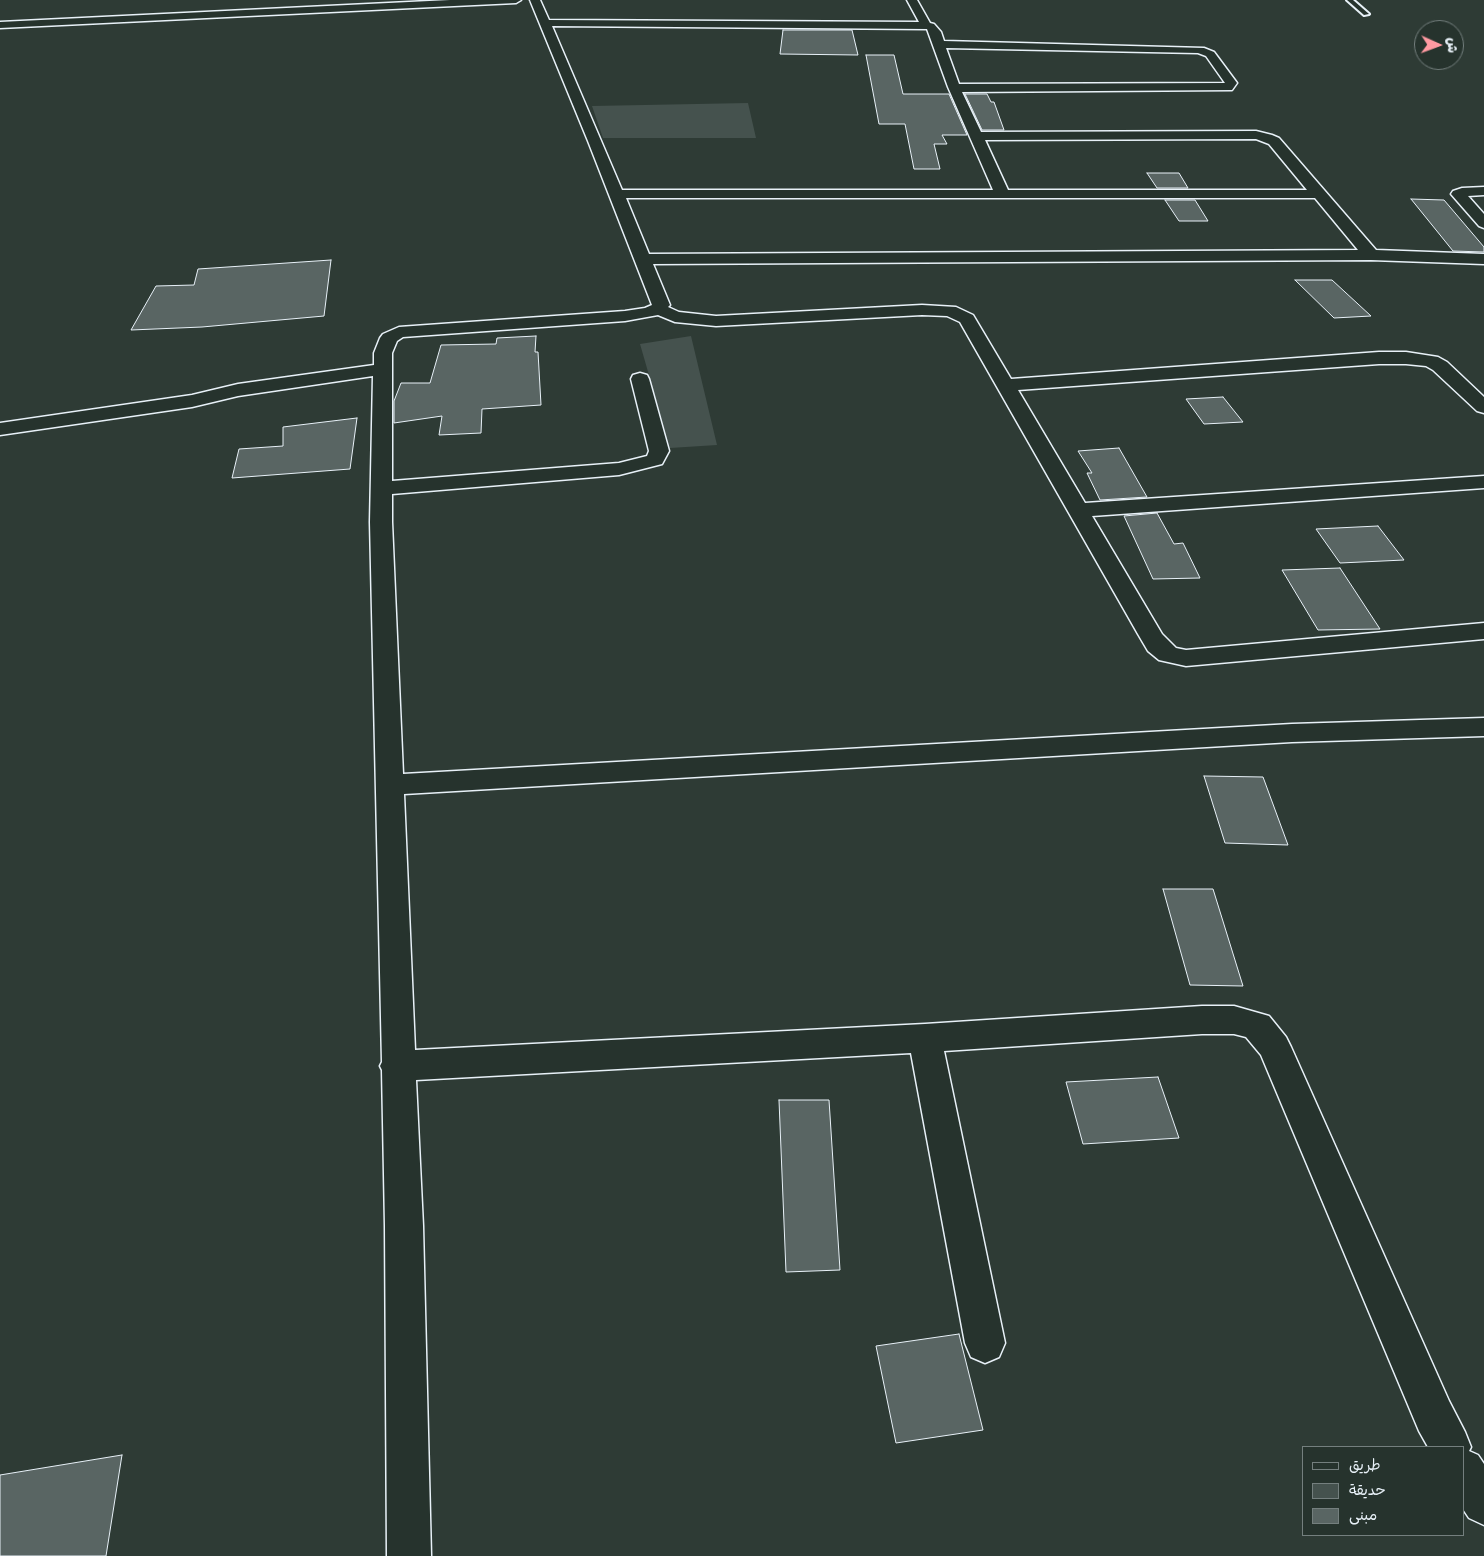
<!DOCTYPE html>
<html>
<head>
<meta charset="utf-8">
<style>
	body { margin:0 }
	#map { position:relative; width:1484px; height:1556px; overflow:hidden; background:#2e3b35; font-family:Mali,"Playpen Sans Arabic",sans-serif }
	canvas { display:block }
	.legend { position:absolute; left:1302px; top:1446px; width:162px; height:90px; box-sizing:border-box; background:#26332d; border:1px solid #747f7e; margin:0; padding:6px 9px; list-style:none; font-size:15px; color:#e8f1f8 }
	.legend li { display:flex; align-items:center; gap:10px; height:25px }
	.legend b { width:25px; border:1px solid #747f7e }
	.north { position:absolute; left:1414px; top:20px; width:50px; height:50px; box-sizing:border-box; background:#26332d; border:1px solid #747f7e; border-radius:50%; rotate:92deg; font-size:14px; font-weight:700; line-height:20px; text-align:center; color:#e8f1f8 }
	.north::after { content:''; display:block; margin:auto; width:18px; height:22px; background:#ff9aa2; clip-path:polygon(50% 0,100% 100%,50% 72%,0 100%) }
</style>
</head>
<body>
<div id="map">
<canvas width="1484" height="1556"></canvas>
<ul class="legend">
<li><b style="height:6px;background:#26332d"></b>طريق</li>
<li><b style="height:14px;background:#45524e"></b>حديقة</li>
<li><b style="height:14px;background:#596563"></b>مبنى</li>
</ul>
<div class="north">ش</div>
</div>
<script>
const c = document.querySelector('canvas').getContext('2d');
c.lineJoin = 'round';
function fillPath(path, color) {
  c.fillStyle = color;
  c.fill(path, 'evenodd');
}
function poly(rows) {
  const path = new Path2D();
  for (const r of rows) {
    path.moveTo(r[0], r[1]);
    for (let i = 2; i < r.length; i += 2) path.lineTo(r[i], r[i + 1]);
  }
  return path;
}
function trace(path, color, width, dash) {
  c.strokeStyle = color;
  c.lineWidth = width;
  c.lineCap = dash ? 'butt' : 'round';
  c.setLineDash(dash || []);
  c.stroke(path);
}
fillPath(poly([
	[748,103,756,138,603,138,592,106],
	[691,336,717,445,670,448,640,344]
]), '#45524e');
const building = poly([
	[783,30,852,30,858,55,780,54,783,30],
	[866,55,894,55,903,94,949,94,967,135,942,135,947,144,934,144,940,169,914,169,905,124,879,124,866,55],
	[965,94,987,94,991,102,994,102,1004,130,982,130,965,94],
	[1147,173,1179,173,1188,188,1157,188,1147,173],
	[1411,199,1444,200,1484,247,1484,252,1453,251,1411,199],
	[1165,200,1195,200,1208,221,1179,221,1165,200],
	[331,260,324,316,202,327,131,330,156,286,194,285,198,269,331,260],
	[1295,280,1332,280,1371,316,1334,318,1295,280],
	[536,336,535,352,538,352,541,405,482,409,481,433,439,435,442,416,394,423,394,401,401,383,430,383,441,345,496,344,497,338,536,336],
	[1223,397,1243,422,1204,424,1186,399,1223,397],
	[357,418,350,469,232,478,239,449,283,446,283,427,357,418],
	[1119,448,1147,497,1100,500,1087,473,1092,473,1078,451,1119,448],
	[1157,513,1174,544,1183,543,1200,578,1153,579,1124,516,1157,513],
	[1378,526,1404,560,1340,563,1316,529,1378,526],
	[1340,568,1380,629,1318,630,1282,570,1340,568],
	[1204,776,1263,777,1288,845,1225,843,1204,776],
	[1163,889,1213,889,1243,986,1190,985,1163,889],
	[1158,1077,1179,1138,1083,1144,1066,1082,1158,1077],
	[779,1100,829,1100,840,1270,786,1272,779,1100],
	[959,1334,983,1430,896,1443,876,1346,959,1334],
	[122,1455,106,1556,0,1556,0,1475,122,1455]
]);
fillPath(building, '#596563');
trace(building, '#e8f1f8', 1);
const service = poly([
	[1347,0,1353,0,1369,14,1364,15,1347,0]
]);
const minor = poly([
	[450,0,521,0,516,3,0,28,0,22,450,0],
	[530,0,540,0,549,20,919,22,907,0,917,0,930,23,934,24,941,32,944,41,1204,48,1214,52,1237,83,1232,90,962,92,981,132,1256,131,1272,135,1279,138,1376,250,1484,254,1484,264,1371,260,653,264,670,305,668,307,679,312,716,316,922,305,956,307,973,315,1011,379,1379,352,1406,352,1438,357,1447,362,1484,397,1484,413,1477,411,1433,370,1426,366,1406,364,1379,364,1018,390,1085,503,1484,476,1484,488,1092,516,1162,634,1176,648,1186,650,1484,623,1484,639,1186,666,1159,660,1148,651,1138,634,960,322,947,316,922,315,716,326,675,322,658,315,625,321,403,337,397,341,392,353,392,481,619,463,647,456,649,451,631,379,633,375,640,373,647,375,649,379,669,451,662,464,619,475,392,494,392,522,403,774,1292,724,1484,718,1484,736,1292,742,404,794,415,1050,925,1024,1202,1006,1234,1006,1269,1016,1286,1037,1291,1047,1449,1401,1465,1432,1471,1447,1469,1451,1478,1455,1484,1464,1484,1525,1469,1518,1463,1509,1463,1447,1428,1447,1419,1431,1261,1055,1246,1037,1234,1034,1202,1034,944,1051,1005,1343,999,1357,985,1363,971,1357,965,1343,911,1053,416,1080,423,1226,431,1556,387,1556,385,1226,382,1070,380,1066,382,1062,370,522,373,376,238,396,192,407,0,435,0,423,192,395,238,384,374,365,374,353,380,338,383,334,399,327,625,311,645,308,652,305,588,141,530,0],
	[552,26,927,29,948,87,993,190,622,190,552,26],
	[946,48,1198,53,1206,56,1225,83,959,84,946,48],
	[1256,139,1269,144,1307,190,1008,190,985,140,1256,139],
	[626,198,1315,198,1358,250,649,254,626,198],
	[1484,187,1484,195,1468,196,1484,214,1484,228,1479,226,1451,194,1453,191,1462,188,1484,187]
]);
trace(service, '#e8f1f8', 4);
trace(minor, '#e8f1f8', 3);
fillPath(service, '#26332d');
fillPath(minor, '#26332d');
</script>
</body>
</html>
